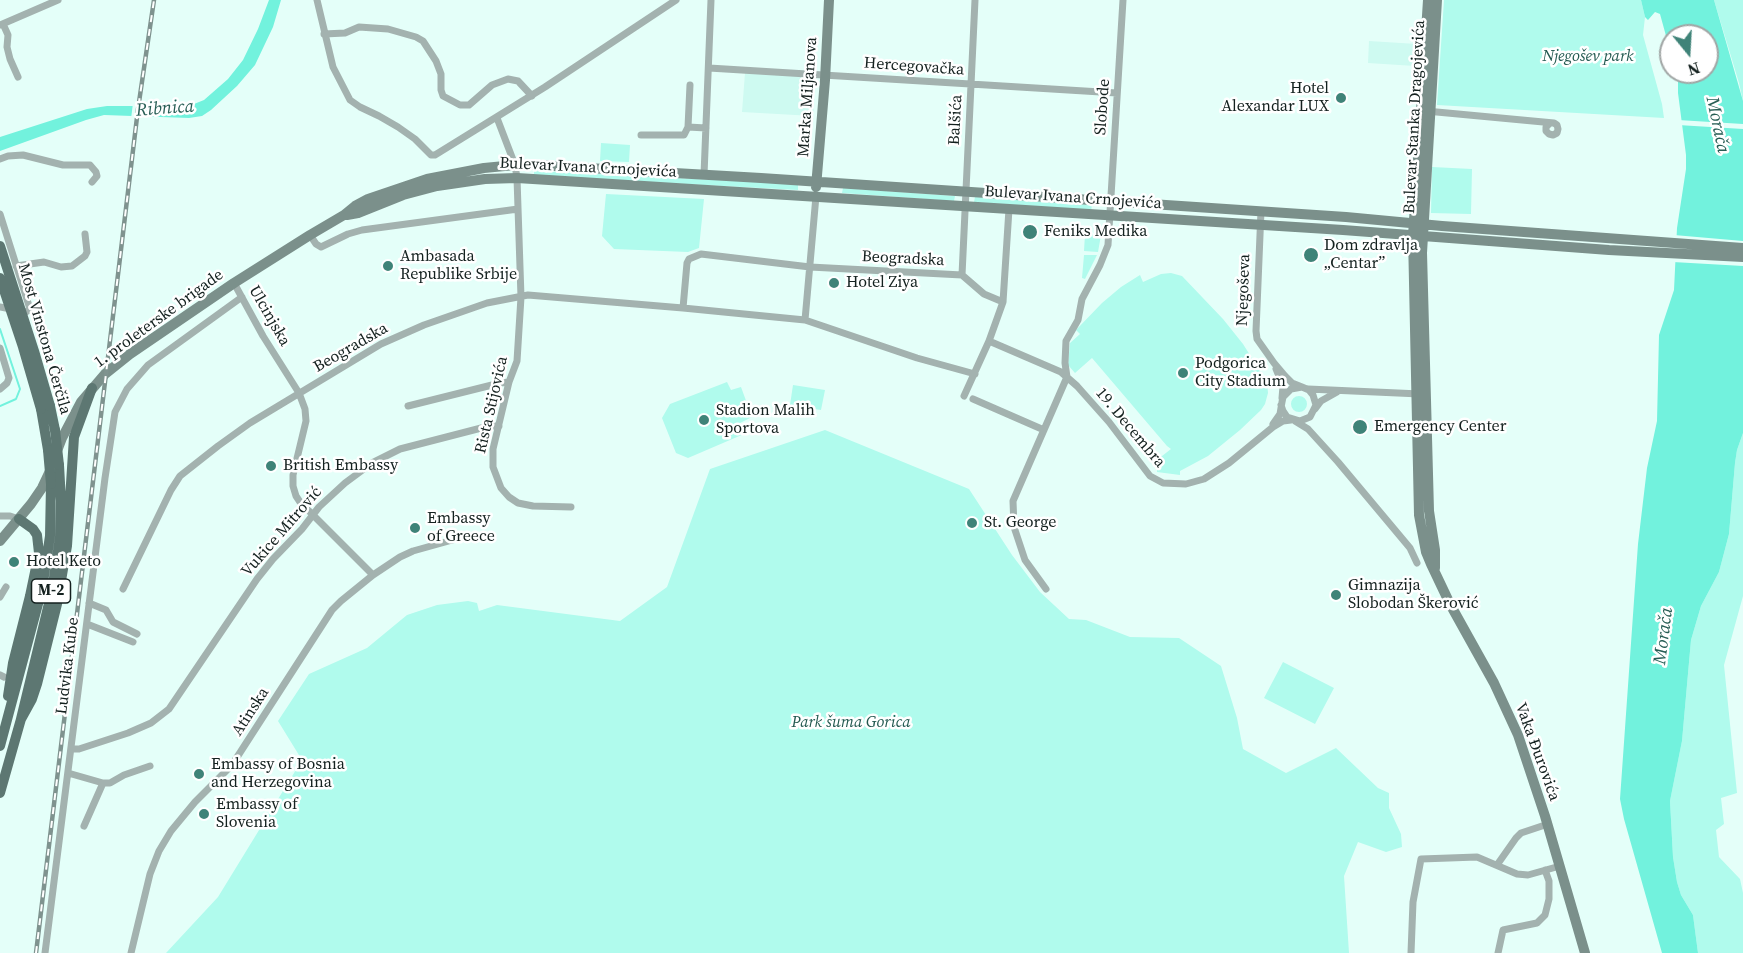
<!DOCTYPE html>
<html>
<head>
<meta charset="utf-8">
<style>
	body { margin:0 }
	#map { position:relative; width:1743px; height:953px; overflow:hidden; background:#e4fff9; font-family:"Source Serif 4",serif }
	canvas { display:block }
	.north { position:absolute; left:1659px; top:24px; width:60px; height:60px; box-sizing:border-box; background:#fff; border:2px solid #a1a6a5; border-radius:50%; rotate:162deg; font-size:16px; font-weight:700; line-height:24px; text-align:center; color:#14211f }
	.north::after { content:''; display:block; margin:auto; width:21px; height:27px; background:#3f8378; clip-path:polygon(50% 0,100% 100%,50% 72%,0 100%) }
</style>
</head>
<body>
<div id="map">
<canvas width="1743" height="953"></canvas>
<div class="north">N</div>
</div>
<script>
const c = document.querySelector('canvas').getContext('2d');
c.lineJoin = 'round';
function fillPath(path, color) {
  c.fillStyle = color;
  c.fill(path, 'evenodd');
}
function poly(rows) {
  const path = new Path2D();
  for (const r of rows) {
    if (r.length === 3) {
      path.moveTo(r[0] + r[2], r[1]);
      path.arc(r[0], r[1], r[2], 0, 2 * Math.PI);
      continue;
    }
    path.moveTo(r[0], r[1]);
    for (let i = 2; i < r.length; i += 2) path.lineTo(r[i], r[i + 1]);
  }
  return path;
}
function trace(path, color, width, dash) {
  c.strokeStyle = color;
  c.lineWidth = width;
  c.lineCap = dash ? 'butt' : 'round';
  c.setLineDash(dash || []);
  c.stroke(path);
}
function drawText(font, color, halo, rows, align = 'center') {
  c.font = font + ' "Source Serif 4",serif';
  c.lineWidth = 5;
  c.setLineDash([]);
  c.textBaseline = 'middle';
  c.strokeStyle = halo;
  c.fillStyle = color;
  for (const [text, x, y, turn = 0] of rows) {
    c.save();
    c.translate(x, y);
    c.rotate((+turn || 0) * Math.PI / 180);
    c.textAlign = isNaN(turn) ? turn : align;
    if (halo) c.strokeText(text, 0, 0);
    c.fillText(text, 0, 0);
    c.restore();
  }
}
fillPath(poly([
	[1369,41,1417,44,1415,66,1368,63],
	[745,73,816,77,813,116,742,112]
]), '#cefaf1');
fillPath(poly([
	[1444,0,1641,0,1645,17,1643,35,1662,104,1664,118,1437,105],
	[1714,0,1743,0,1743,101,1739,83],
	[601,143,630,145,629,162,600,161],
	[1432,167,1472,169,1471,214,1431,213],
	[534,171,798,184,798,190,534,176],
	[843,188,955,196,954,201,842,193],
	[606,194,704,199,699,248,688,252,614,249,602,236],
	[975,197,1092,205,1091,211,974,202],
	[1085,234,1101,235,1098,252,1084,251],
	[1084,255,1097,255,1085,279,1082,278],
	[1171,273,1182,276,1223,319,1243,344,1267,382,1268,393,1265,404,1261,410,1240,430,1208,456,1180,471,1180,475,1157,472,1157,470,1153,463,1171,449,1167,446,1092,358,1075,373,1068,365,1070,343,1080,334,1076,330,1102,303,1121,287,1140,275,1143,282,1161,274],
	[727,382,731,390,741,387,752,417,740,423,744,434,688,458,676,453,662,418,670,404],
	[793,385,825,390,821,410,790,405],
	[1299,404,8],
	[825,430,969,489,1012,555,1040,592,1069,619,1086,620,1130,637,1179,638,1221,666,1237,718,1243,749,1286,773,1336,748,1378,788,1389,793,1389,808,1401,834,1402,847,1386,852,1358,842,1344,876,1349,953,166,953,218,897,302,760,278,721,309,674,367,648,407,615,437,605,468,601,477,603,479,611,497,605,620,621,667,587,710,469],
	[1743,433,1743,596,1724,665,1737,793,1721,798,1724,824,1716,830,1719,857,1740,879,1743,893,1743,953,1698,953,1693,915,1681,895,1677,882,1673,857,1670,801,1682,741,1691,640,1701,606,1719,572,1729,534,1735,463,1737,450],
	[1283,662,1334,688,1315,724,1264,698]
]), '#b0fbed');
fillPath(poly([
	[269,0,281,0,273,27,255,65,237,86,211,110,202,116,189,118,104,115,86,120,0,151,0,137,87,109,107,106,189,106,204,100,228,79,243,60,258,29],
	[1641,0,1714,0,1743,101,1743,433,1737,450,1735,463,1729,534,1719,572,1701,606,1691,640,1682,741,1670,801,1673,857,1677,882,1681,895,1693,915,1698,953,1662,953,1624,819,1620,799,1638,544,1647,468,1657,421,1659,335,1674,290,1677,228,1686,169,1686,155,1678,93,1678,72,1707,72,1707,36,1671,36,1671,54,1660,14,1655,12,1648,20,1645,17]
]), '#72f2dd');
fillPath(poly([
	[144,102,141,119,131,119,133,103],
	[1678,120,1743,124,1743,129,1678,125],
	[1674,235,1743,241,1743,266,1673,262]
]), '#e4fff9');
trace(poly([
	[0,329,20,389,16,399,0,406]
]), '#72f2dd', 2);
trace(poly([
	[317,0,333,67,350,100,360,107,379,116,398,127,415,139,431,155,435,155,545,87,676,0],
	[3,24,8,35,7,47,10,59,18,77],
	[0,25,58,0],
	[324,34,345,33,359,27,388,29,416,37,423,41,436,61,441,74,441,90,443,96,460,105,469,105,492,85,508,79,518,81,532,96],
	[709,68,1117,93],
	[690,85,688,127,706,128],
	[1426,111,1554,123,1557,125,1558,129,1557,133,1553,135,1549,134,1546,131,1546,127,1550,123],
	[497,118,515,165,517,178,521,297,517,361,509,382,493,449,493,467,501,488,509,497,518,503,533,506,571,507],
	[641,135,684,135,688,127],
	[0,159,8,156,23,155,63,165,90,165,96,172,97,176,92,182],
	[704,175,711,0],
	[1261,211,1256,331,1257,339,1274,363,1285,376,1292,383,1302,387],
	[0,214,30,309,26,312,0,307],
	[310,235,316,244,321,247,348,234,362,230,518,209],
	[16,266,44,262,61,267,72,266,85,256,87,252,85,234],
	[962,275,975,0],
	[962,275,984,294,1003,302],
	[234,283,263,336,299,393,305,409,306,421,293,475,293,486,296,496,300,502,373,575],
	[683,308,687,263,689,259,701,254,810,267,962,275],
	[805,320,816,196],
	[989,341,1061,372,1077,386,1109,422,1150,476,1163,483,1186,484,1204,479,1229,463,1273,427,1283,421,1291,420],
	[0,348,9,378,7,383,0,389],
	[1276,369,1283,386,1282,398],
	[1308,389,1420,394],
	[964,396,989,341,1003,302,1009,209],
	[973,399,1044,430],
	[408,406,500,383,509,382],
	[1315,409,1321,401,1337,392],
	[1295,421,1308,429,1338,462,1410,548,1417,563],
	[1273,424,1280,414,1282,402,1283,397,1291,389,1302,387,1309,390,1313,395,1316,405,1310,417,1300,421,1287,417,1283,411,1281,405],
	[0,516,10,516,19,519],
	[123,589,171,490,180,476,218,446,250,423,381,344,424,325,487,303,528,295,683,308,805,320,917,358,975,374],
	[1046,589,1025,560,1014,527,1013,501,1067,377,1065,363,1066,341,1078,320,1082,299,1100,265,1108,245,1123,0],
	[0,597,6,587],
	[89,603,106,610,113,622,137,634],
	[87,624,133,642],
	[0,675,4,677],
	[71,749,79,749,128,733,151,723,169,709,257,579,273,559,302,529,319,507,345,483,372,463,400,449,489,426,499,426],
	[68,773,103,783,84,826],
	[103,783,110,783,124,775,150,766],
	[1497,865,1516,838,1521,833,1542,826],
	[45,953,105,478,115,412,127,389,148,365,242,297],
	[131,953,150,874,159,851,171,831,195,802,232,765,332,610,341,601,373,575,400,557,413,551,456,539],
	[1411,953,1413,902,1421,859,1477,857,1517,874,1528,875,1560,866],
	[1498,953,1503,930,1537,923,1545,915,1549,899,1549,881,1545,870]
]), '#a3b2af', 7);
trace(poly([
	[1428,0,1413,236,1419,515,1426,552,1431,564,1450,604,1494,683,1518,735,1545,816,1585,953],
	[816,187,825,80,829,0],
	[347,215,358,213,403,195,437,186,485,179,517,178,1343,230,1609,250,1743,257],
	[57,451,62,438,81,402,105,374,130,354,234,283,310,235,344,215,355,206,368,199,427,179,484,168,515,165,536,165,761,178,1346,217,1442,226,1743,248],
	[0,541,31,504,42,488,51,469],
	[1435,568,1435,550,1429,511,1422,253,1437,0]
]), '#7b908b', 10);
trace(poly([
	[50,406,55,430],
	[41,409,48,450],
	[8,696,13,663,30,596,39,553,37,535,33,529,19,519],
	[21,719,32,699,37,684,57,604,67,546,74,437,92,388],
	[0,746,42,589,50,536,51,484],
	[0,793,21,719,52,591,60,537,61,501,59,465]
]), '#5d7772', 10);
const rail = poly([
	[36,953,138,109,154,0]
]);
trace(rail, '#7f938f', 4.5);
trace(rail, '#fff', 2, [7]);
trace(poly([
	[0,246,34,351,50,406],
	[0,278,23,347,41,409],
	[55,430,59,465],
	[48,450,51,484]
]), '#5d7772', 10);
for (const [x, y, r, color] of [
	[1341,98,6,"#3f8378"],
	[1030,232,8,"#3f8378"],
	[1311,255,8,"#3f8378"],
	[388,266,6,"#3f8378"],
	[834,283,6,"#3f8378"],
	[1183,373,6,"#3f8378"],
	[704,420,6,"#3f8378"],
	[1360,427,8,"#3f8378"],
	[271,466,6,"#3f8378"],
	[972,523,6,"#3f8378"],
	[415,528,6,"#3f8378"],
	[14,562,6,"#3f8378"],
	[1336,595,6,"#3f8378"],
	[199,774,6,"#3f8378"],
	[204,814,6,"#3f8378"]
]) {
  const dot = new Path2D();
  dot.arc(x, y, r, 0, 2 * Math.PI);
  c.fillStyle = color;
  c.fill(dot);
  trace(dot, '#fff', 2);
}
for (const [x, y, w] of [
	[51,591,39]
]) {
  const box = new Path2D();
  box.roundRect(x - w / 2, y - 12, w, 24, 4.5);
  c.fillStyle = '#fff';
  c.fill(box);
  trace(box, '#14211f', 1.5);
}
drawText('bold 15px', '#14211f', null, [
	["M-2",51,591]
]);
drawText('italic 16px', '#225950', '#fff', [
	["Njegošev park",1588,57],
	["Park šuma Gorica",851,723]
]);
drawText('16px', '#14211f', '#fff', [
	["Hercegovačka",914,67,4],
	["Marka Miljanova",808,97,-86],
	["Slobode",1103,107,-86],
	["Bulevar Stanka Dragojevića",1415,117,-87],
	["Balšića",956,120,-87],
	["Bulevar Ivana Crnojevića",588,168,3],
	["Bulevar Ivana Crnojevića",1073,198,4],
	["Beogradska",903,259,3],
	["Njegoševa",1244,290,-88],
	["Ulcinjska",269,316,60],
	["1. proleterske brigade",159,319,-36],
	["Most Vinstona Čerčila",44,339,74],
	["Beogradska",351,348,-30],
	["Rista Stijovića",492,405,-77],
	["19. Decembra",1130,428,50],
	["Vukice Mitrović",282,532,-49],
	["Ludvika Kube",68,666,-83],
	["Atinska",251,712,-57],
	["Vaka Đurovića",1537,752,70]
]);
drawText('16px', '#14211f', '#fff', [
	["Hotel",1329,89,"right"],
	["Alexandar LUX",1329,107,"right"],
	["Feniks Medika",1044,232],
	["Dom zdravlja",1324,246],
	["„Centar”",1324,264],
	["Ambasada",400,257],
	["Republike Srbije",400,275],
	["Hotel Ziya",846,283],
	["Podgorica",1195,364],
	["City Stadium",1195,382],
	["Stadion Malih",716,411],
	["Sportova",716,429],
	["Emergency Center",1374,427],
	["British Embassy",283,466],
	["Embassy",427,519],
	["of Greece",427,537],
	["St. George",984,523],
	["Hotel Keto",26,562],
	["Gimnazija",1348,586],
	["Slobodan Škerović",1348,604],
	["Embassy of Bosnia",211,765],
	["and Herzegovina",211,783],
	["Embassy of",216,805],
	["Slovenia",216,823]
], 'left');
drawText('italic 18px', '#265d54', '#fff', [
	["Ribnica",165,109,-4],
	["Morača",1717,125,78],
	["Morača",1664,636,-83]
]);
</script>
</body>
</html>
